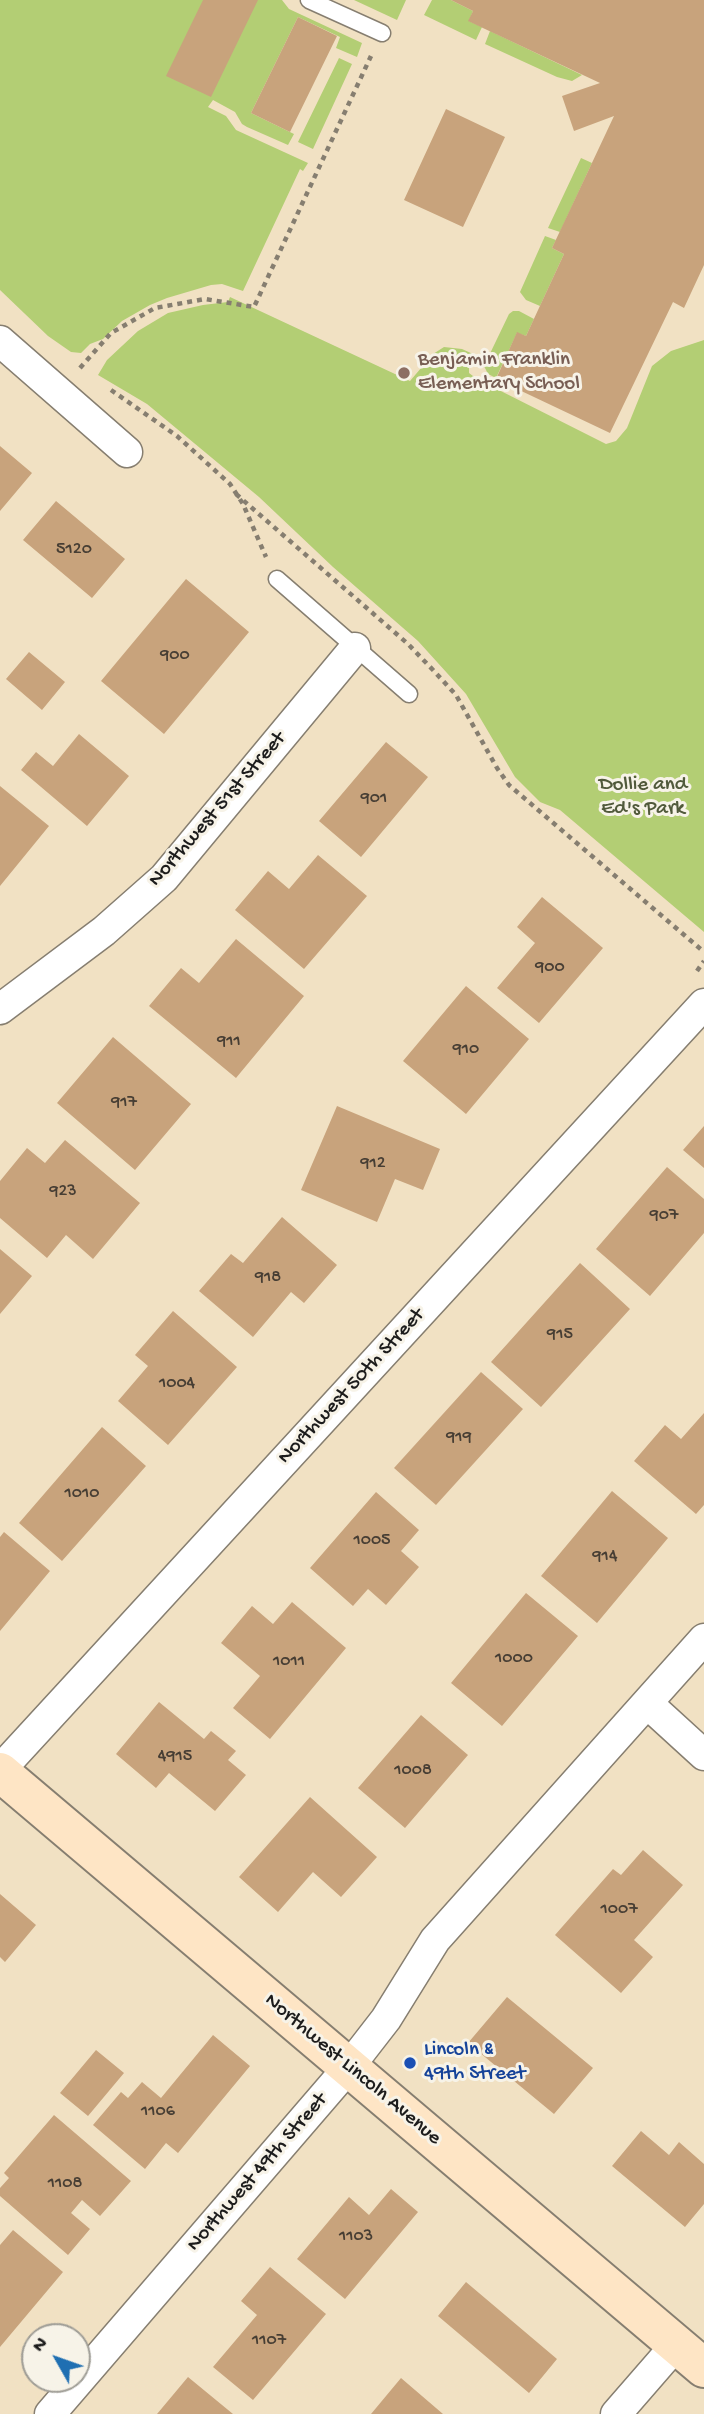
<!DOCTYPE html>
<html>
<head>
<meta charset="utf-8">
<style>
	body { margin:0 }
	#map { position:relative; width:704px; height:2414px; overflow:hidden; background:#f1e1c3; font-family:"Gochi Hand",sans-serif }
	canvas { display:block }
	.north { position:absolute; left:21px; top:2323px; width:70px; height:70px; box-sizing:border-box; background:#f7f3e8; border:2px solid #9f9d96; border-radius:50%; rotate:310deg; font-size:19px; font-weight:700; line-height:28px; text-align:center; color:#1c1c1c }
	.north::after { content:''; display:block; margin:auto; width:24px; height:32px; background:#1f6fb2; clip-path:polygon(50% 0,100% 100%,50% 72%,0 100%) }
</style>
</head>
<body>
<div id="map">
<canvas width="704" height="2414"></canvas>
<div class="north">N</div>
</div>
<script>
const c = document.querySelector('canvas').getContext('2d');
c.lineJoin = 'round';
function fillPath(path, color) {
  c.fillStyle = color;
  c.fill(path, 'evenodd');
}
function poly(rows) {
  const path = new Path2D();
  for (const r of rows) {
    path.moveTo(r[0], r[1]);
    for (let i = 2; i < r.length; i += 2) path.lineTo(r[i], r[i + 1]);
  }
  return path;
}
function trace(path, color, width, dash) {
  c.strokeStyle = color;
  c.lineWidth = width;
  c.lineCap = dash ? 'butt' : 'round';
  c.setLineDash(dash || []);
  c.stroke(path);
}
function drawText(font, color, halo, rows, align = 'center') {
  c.font = font + ' "Gochi Hand",sans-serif';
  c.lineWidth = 6;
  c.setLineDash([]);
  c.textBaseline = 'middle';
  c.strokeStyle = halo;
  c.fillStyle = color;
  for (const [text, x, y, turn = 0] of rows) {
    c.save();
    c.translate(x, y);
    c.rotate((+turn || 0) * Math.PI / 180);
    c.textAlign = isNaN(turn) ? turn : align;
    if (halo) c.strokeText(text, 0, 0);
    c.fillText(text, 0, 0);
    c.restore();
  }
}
fillPath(poly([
	[0,0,282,0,289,9,362,43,357,57,336,48,340,37,298,17,251,113,294,134,288,145,247,127,242,124,235,112,213,100,208,107,226,116,236,130,308,163,303,171,300,169,243,291,222,284,211,285,167,298,150,305,122,321,103,339,90,344,81,353,71,352,48,336,0,290],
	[354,0,406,0,397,20],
	[432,0,451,0,473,11,469,21,482,27,476,40,424,15],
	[490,31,582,75,572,81,557,77,485,44],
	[339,58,352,64,313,149,298,142],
	[581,158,592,163,560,232,548,228],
	[545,236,556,240,552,248,564,254,540,306,526,300,520,292],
	[230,297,410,381,433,354,444,347,462,349,473,354,469,363,469,373,477,379,606,444,616,441,627,428,652,366,671,351,704,340,704,932,560,810,540,802,515,777,466,694,418,641,333,567,259,497,147,404,98,375,107,360,138,331,168,313,203,305,228,302],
	[513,311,519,311,534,319,526,336,517,333,496,378,488,374,484,366,509,314]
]), '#b3ce74');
fillPath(poly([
	[203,0,258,0,211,97,166,76],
	[451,0,704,0,704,265,684,308,673,302,610,433,496,379,517,332,526,336,564,254,552,248,614,116,574,131,562,96,600,83,468,21,473,11],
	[298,17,337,36,290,132,251,113],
	[446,109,505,137,463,227,404,200],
	[0,446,32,473,0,511],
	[56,501,125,559,92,598,23,540],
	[186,579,249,632,164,734,101,681],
	[29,652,65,682,42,710,6,679],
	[79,734,129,776,87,826,21,770,36,752,53,766],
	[386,742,428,777,361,857,319,821],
	[0,786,49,826,0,886],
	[318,855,367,896,304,969,235,910,268,871,289,889],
	[542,897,603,948,539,1023,497,988,535,943,517,927],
	[236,939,304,996,236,1078,149,1006,181,968,199,983],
	[466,986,529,1039,466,1114,403,1061],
	[113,1037,191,1104,135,1170,57,1103],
	[337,1106,440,1149,423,1190,395,1179,377,1222,301,1190],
	[704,1126,704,1168,683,1150],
	[65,1140,140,1203,93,1259,66,1235,47,1258,0,1218,0,1181,27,1148,45,1163],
	[667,1167,704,1199,704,1233,650,1296,596,1249],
	[282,1217,337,1265,304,1303,291,1292,253,1337,199,1291,231,1254,243,1263],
	[0,1249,32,1276,0,1314],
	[580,1263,630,1309,541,1407,491,1362],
	[173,1311,237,1367,168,1445,118,1401,148,1366,135,1355],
	[481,1372,523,1409,436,1505,394,1468],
	[704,1413,704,1505,696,1514,634,1461,665,1425,681,1439],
	[102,1427,146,1466,62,1561,19,1523],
	[612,1491,668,1538,597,1623,541,1576],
	[376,1492,419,1530,401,1551,419,1567,386,1605,368,1589,353,1606,310,1568],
	[4,1532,50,1571,0,1631,0,1537],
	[526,1593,578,1636,502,1726,451,1683],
	[292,1602,346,1648,270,1739,233,1708,260,1676,221,1643,252,1606,273,1624],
	[159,1702,204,1739,211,1731,236,1751,228,1760,246,1775,215,1811,169,1773,156,1788,116,1754],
	[421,1715,468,1755,405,1828,358,1788],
	[310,1797,377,1857,341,1897,313,1872,278,1912,239,1877],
	[643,1850,683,1885,634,1940,653,1957,621,1993,555,1935,613,1869,621,1875],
	[0,1894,36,1925,5,1962,0,1957],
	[507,1997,593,2068,554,2114,468,2043],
	[213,2035,250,2066,178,2153,166,2143,145,2169,93,2125,121,2092,128,2098,142,2082,161,2098],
	[96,2050,124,2073,88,2116,60,2093],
	[54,2115,131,2181,100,2216,82,2200,71,2213,90,2229,68,2255,0,2196,0,2188,9,2178,4,2173],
	[641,2131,669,2155,679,2142,704,2164,704,2204,685,2227,612,2166],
	[391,2189,418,2212,345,2299,297,2259,349,2197,369,2215],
	[13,2230,63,2272,0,2347,0,2245],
	[270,2267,326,2314,253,2400,213,2367,257,2315,241,2301],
	[466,2282,557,2359,529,2393,438,2316],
	[188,2377,233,2414,157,2414],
	[401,2378,443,2414,371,2414]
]), '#c8a37c');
const lane = poly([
	[309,0,382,33],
	[277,579,409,694]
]);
const street = poly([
	[0,341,127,452],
	[0,1009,104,931,164,878,355,648],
	[647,1703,704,1755],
	[0,1770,704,1004],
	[50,2414,348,2068,386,2019,435,1940,704,1639],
	[616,2414,676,2345]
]);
const secondary = poly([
	[0,1772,704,2368]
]);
trace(lane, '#867e70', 19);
trace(street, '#867e70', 33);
trace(secondary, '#867e70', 42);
trace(poly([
	[80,368,111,333,155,308,205,299,254,307,371,56],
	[111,390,177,436,230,484,243,504,266,557],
	[236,494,408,644,433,670,456,695,497,768,509,785,704,952],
	[697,971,704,961]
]), '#867e70', 4.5, [5, 5]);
trace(lane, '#fff', 16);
trace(street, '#fff', 30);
trace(secondary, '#fee5c5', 38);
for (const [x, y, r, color] of [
	[404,373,7,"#8d6e63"],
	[410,2063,7,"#1a4fb4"]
]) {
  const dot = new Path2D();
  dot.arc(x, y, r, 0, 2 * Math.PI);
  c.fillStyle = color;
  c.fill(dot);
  trace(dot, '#f7f3e8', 2.5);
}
drawText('18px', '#473e34', null, [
	["5120",74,550],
	["900",175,656],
	["901",374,799],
	["900",550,968],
	["911",229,1042],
	["910",466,1050],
	["917",124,1103],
	["912",373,1164],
	["923",63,1192],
	["907",664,1216],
	["918",268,1278],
	["915",560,1335],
	["1004",177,1384],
	["919",459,1438],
	["1010",82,1494],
	["1005",372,1541],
	["914",605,1557],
	["1000",514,1659],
	["1011",289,1662],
	["4915",175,1757],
	["1008",413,1771],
	["1007",619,1910],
	["1106",158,2112],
	["1108",65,2184],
	["1103",356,2237],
	["1107",269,2341]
]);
drawText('21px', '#785e54', '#f7f3e8', [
	["Benjamin Franklin",418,361],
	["Elementary School",418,385]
], 'left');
drawText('21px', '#515a3b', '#f7f3e8', [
	["Dollie and",643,786],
	["Ed's Park",643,810]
]);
drawText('21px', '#1c1c1c', '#f7f3e8', [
	["Northwest 51st Street",218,810,-49],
	["Northwest 50th Street",352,1387,-47],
	["Northwest Lincoln Avenue",352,2070,40],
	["Northwest 49th Street",258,2173,-49]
]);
drawText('21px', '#164399', '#f7f3e8', [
	["Lincoln &",424,2051],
	["49th Street",424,2075]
], 'left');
</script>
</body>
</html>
